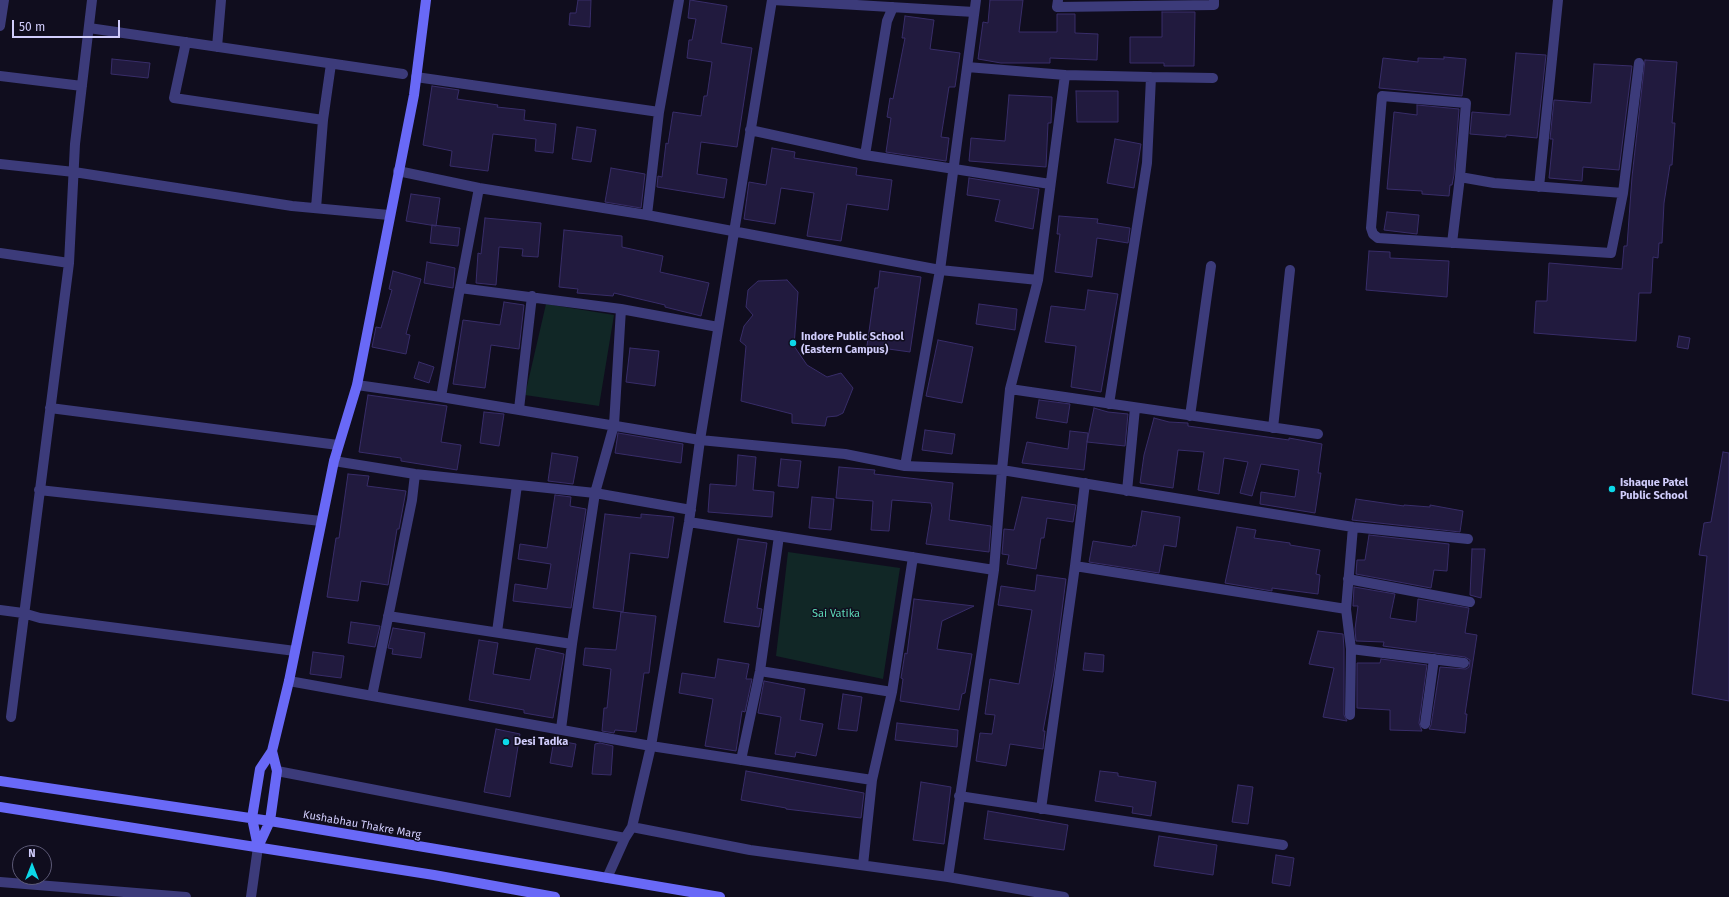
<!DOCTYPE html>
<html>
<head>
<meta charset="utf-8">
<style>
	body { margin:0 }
	#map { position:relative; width:1729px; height:897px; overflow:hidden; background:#100d1e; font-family:"Fira Sans",sans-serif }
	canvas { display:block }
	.north { position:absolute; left:12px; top:845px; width:40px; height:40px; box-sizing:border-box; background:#100d1e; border:1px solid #5d5a77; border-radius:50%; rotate:0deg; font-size:11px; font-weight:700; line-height:16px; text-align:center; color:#d1cdfc }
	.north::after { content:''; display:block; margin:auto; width:14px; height:18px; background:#0cd8e9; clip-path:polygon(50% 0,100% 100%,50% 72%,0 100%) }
	.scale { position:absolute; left:12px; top:20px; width:108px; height:18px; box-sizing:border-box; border:2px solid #d1cdfc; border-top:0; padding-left:5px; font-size:12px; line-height:14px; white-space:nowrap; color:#d1cdfc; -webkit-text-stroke:3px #100d1e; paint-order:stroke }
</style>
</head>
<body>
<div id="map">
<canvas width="1729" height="897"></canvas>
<div class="north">N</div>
<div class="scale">50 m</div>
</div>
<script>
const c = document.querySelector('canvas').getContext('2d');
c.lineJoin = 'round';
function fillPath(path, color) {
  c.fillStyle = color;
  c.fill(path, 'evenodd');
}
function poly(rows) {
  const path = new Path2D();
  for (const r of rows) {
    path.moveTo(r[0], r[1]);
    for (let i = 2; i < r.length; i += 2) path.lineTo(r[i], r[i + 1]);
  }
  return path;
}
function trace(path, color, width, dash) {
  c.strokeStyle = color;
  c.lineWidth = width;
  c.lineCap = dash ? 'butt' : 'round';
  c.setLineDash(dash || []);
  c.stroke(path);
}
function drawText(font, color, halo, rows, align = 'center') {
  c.font = font + ' "Fira Sans",sans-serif';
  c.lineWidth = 3;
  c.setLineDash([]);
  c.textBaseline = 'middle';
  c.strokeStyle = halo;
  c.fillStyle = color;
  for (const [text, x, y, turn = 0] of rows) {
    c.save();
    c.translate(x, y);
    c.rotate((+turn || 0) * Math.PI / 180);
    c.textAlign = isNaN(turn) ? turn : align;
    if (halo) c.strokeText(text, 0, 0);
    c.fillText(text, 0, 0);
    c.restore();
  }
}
fillPath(poly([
	[546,304,614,315,599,406,525,395],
	[788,552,900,568,883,679,776,656]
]), '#112726');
const building = poly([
	[578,0,591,0,590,27,569,25,570,13,576,13,578,0],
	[690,0,727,6,721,43,752,48,737,147,701,142,697,174,727,179,724,198,657,187,658,176,662,177,666,143,668,144,673,112,701,116,704,96,707,96,712,62,687,58,689,40,692,40,696,19,688,18,690,0],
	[990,0,1023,0,1019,32,1057,32,1057,14,1075,14,1075,33,1098,34,1097,60,1050,58,1050,63,1001,63,978,59,983,22,988,23,990,0],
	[1162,12,1195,12,1194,66,1164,66,1164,63,1130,63,1130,37,1162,37,1162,12],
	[905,16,934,20,930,49,960,53,955,87,949,87,941,137,949,138,946,161,886,152,891,118,887,117,890,98,893,99,905,38,902,38,905,16],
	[1516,53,1546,55,1537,138,1506,135,1506,137,1470,134,1472,112,1510,115,1516,53],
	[1444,57,1466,59,1462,96,1379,88,1383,58,1418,62,1418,58,1444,59,1444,57],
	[112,59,150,63,148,78,111,74,112,59],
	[1645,60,1677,62,1672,123,1675,123,1672,165,1670,165,1664,203,1662,243,1659,243,1658,258,1653,257,1651,293,1639,293,1636,341,1534,333,1536,301,1547,301,1549,263,1622,269,1624,246,1627,246,1632,177,1645,60],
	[1594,64,1632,66,1619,170,1583,167,1582,181,1549,178,1553,139,1550,139,1554,100,1591,103,1594,64],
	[432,86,459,90,457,99,498,105,497,107,525,110,524,120,556,124,553,153,535,151,536,139,493,134,488,171,450,166,452,151,423,145,432,86],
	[1076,91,1118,91,1118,122,1077,122,1076,91],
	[1009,95,1052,97,1051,123,1048,123,1046,167,969,161,971,138,1005,141,1009,95],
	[1417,105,1459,109,1454,175,1452,185,1450,185,1449,196,1422,194,1422,191,1387,189,1394,112,1417,115,1417,105],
	[577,127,596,130,591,162,572,159,577,127],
	[1115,139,1141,144,1134,188,1107,183,1115,139],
	[772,148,795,152,794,158,857,168,856,175,892,180,888,210,847,204,841,241,807,236,814,193,781,188,775,224,744,219,749,182,766,185,772,148],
	[611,168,645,174,641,208,605,202,611,168],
	[969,178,1039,189,1033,229,995,221,1000,200,967,195,969,178],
	[411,194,440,198,436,226,406,221,411,194],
	[1387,212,1419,215,1417,234,1384,230,1387,212],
	[1059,216,1098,219,1097,223,1130,228,1128,243,1097,238,1092,277,1055,272,1060,234,1057,234,1059,216],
	[485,218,541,223,538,257,522,256,523,249,499,247,496,285,476,283,478,253,481,254,485,218],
	[432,225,460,228,458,246,430,243,432,225],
	[564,230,622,236,622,247,663,256,660,272,709,283,701,316,665,307,665,305,614,293,613,296,577,293,578,289,559,287,564,230],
	[1369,251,1390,252,1390,258,1449,261,1447,297,1366,290,1369,251],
	[427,262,455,268,453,288,424,283,427,262],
	[393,271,421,279,406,334,410,335,406,354,372,347,376,327,381,328,392,290,389,289,393,271],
	[880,271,921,277,910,352,867,346,875,288,878,288,880,271],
	[787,280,798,292,794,346,807,365,827,377,841,373,853,388,843,413,837,416,827,417,825,426,792,423,792,414,741,401,746,346,740,341,744,326,753,315,746,307,748,290,758,281,787,280],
	[1088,290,1118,294,1101,392,1071,387,1076,346,1045,342,1051,306,1085,310,1088,290],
	[504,302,524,305,519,349,491,345,485,388,453,384,463,320,500,325,504,302],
	[979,304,1017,309,1015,330,976,324,979,304],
	[1679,336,1690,338,1688,349,1677,347,1679,336],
	[938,340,973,347,962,403,926,396,938,340],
	[630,348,659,351,655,386,626,382,630,348],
	[419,362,434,367,429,383,414,378,419,362],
	[368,395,447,406,441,442,461,445,457,470,401,461,401,458,359,452,368,395],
	[1039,400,1070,404,1067,423,1036,418,1039,400],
	[1094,408,1108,412,1128,414,1125,446,1087,442,1094,408],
	[484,412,504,414,499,446,480,443,484,412],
	[1154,418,1169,422,1188,423,1188,426,1289,440,1289,438,1322,444,1318,473,1321,473,1315,513,1260,504,1261,492,1295,497,1299,470,1261,464,1252,496,1240,493,1248,462,1224,458,1219,494,1198,490,1204,452,1178,450,1173,488,1140,483,1144,455,1154,418],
	[925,430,955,434,952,454,922,450,925,430],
	[1070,431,1088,433,1084,470,1022,463,1027,442,1068,449,1070,431],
	[618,433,683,444,681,463,615,453,618,433],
	[1723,452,1729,453,1729,701,1692,694,1707,556,1699,555,1704,523,1711,522,1723,452],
	[552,453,578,457,573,484,548,481,552,453],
	[738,455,756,457,753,490,774,492,772,517,708,512,710,484,736,486,738,455],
	[781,459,801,461,798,488,778,486,781,459],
	[839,467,875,470,874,474,953,483,949,520,991,526,989,552,926,544,932,508,931,503,892,500,889,531,871,530,873,501,836,498,839,467],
	[348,474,369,476,367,486,406,491,399,529,397,529,388,585,361,581,358,601,327,597,336,538,339,538,348,474],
	[555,495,571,497,570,506,586,509,571,608,513,601,515,584,547,589,551,564,518,559,520,544,547,548,555,495],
	[812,497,834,499,831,530,809,528,812,497],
	[1022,497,1076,505,1073,522,1047,518,1044,538,1041,538,1036,569,1007,564,1009,555,1002,554,1004,529,1014,530,1022,497],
	[1356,499,1404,506,1404,505,1430,507,1430,505,1463,511,1460,532,1352,520,1356,499],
	[1142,511,1180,517,1176,547,1164,545,1159,573,1089,562,1093,541,1132,547,1133,545,1136,546,1142,511],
	[605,514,641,518,641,514,674,517,668,558,630,553,623,612,593,608,605,514],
	[1237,527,1256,530,1254,538,1290,543,1290,545,1320,550,1316,574,1320,575,1318,594,1272,588,1272,591,1225,583,1237,527],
	[1369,535,1449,544,1447,571,1434,570,1431,588,1356,574,1357,560,1365,560,1369,535],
	[738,539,767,543,757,608,762,609,759,627,724,622,738,539],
	[1472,549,1485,549,1481,598,1470,595,1472,549],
	[1037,575,1066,579,1054,672,1043,731,1045,731,1043,749,1010,744,1006,766,976,761,980,733,992,734,995,715,985,714,990,679,1019,684,1032,610,998,605,1001,586,1035,591,1037,575],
	[1354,587,1395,594,1390,618,1416,622,1418,599,1469,608,1465,633,1477,635,1465,714,1467,714,1465,733,1429,729,1431,725,1440,667,1466,669,1469,667,1470,660,1465,657,1383,646,1384,642,1356,641,1355,629,1358,606,1353,606,1354,587],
	[914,599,974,606,942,621,937,649,972,654,965,693,962,694,959,710,900,701,903,679,901,678,905,653,907,654,914,599],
	[621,612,656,616,649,673,644,673,636,732,615,730,614,733,602,731,604,708,607,708,611,669,583,665,585,648,616,650,621,612],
	[351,622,380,626,375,647,348,643,351,622],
	[393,628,425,633,421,658,392,654,393,649,388,648,393,628],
	[1318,631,1343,634,1344,649,1344,715,1347,721,1323,717,1334,668,1309,664,1318,631],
	[479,640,498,643,493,674,530,680,536,648,564,654,553,718,524,713,524,710,469,700,479,640],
	[313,652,344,656,341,678,310,674,313,652],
	[1085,653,1104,655,1103,672,1083,670,1085,653],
	[718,659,749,664,746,679,752,679,745,712,742,711,736,751,705,746,713,699,679,693,682,673,715,678,718,659],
	[1381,659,1427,665,1419,723,1422,731,1390,730,1390,710,1357,708,1357,663,1380,663,1381,659],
	[764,681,805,689,800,720,823,724,816,756,796,752,795,757,775,754,781,717,758,713,764,681],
	[843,694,862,697,857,731,838,729,843,694],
	[897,723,958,730,957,747,895,740,897,723],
	[496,729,520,734,510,797,484,792,496,729],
	[554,740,576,744,572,767,550,763,554,740],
	[600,743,613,746,611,775,592,774,595,744,600,743],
	[746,771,864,793,861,818,786,809,786,808,741,800,746,771],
	[1100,771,1118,773,1118,776,1156,782,1151,816,1132,813,1133,807,1095,801,1100,771],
	[921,782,951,787,944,844,913,840,921,782],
	[1238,785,1253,787,1248,824,1232,822,1238,785],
	[988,811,1068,825,1064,850,984,839,988,811],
	[1159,836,1217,845,1213,875,1154,866,1159,836],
	[1276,855,1294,858,1290,886,1272,883,1276,855]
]);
fillPath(building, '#211a3e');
trace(building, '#382d69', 1);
trace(poly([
	[773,0,974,12],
	[1058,0,1057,7,1214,5,1214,0],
	[0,26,4,0],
	[89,28,403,74],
	[186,42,174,98,323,120,331,64],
	[217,47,221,0],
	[967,67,1065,75,1151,77,1147,163,1109,404],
	[0,76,82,86],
	[416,77,659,112],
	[1151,77,1213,78],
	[1382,96,1466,103,1460,177,1494,183,1623,193,1611,253,1378,238,1373,234,1371,228,1382,96],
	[750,130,865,155,1050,184],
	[865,155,887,21,893,7],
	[0,164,74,172,292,206,389,215],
	[398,171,479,188,647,215,940,270,1038,280],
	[1539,187,1558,0],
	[1623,193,1639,63],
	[316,208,323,120],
	[647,215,659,112,679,0],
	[1452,243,1460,177],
	[0,253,69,263],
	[460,288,621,309,718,327],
	[357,385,441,397,700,440,845,454,905,466,1002,470,1353,527,1468,539],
	[1010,389,1318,434],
	[441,397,460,288,479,188],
	[50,408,338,445],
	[519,409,532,296],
	[1190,416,1211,266],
	[1273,428,1290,270],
	[334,461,415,474,595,493,691,510],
	[905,466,940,270,976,0],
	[39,490,321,521],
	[1127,491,1135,408],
	[689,522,994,570,1002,470,1010,389,1038,280,1065,75],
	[1075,566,1346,609,1351,649,1350,715],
	[1348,579,1470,602],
	[1346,609,1353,527],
	[0,610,23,613,40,618,295,651],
	[388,616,572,644],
	[497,632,517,485],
	[1351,649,1464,663],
	[760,671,892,692],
	[289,681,651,746,872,780],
	[372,696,412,500,415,474],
	[11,717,69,263,75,144,92,0],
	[1425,724,1434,659],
	[561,729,572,644,595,493,614,425,621,309],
	[741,760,760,671,779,536],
	[277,771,625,838],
	[959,796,1283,845],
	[1041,809,1075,566,1085,483],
	[632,827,750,850,948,877,994,570],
	[863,865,872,780,892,692,913,557],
	[948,877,1064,897],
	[607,878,625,838,632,827,651,746,689,522,700,440,772,0],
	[0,882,186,897],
	[251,897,258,847]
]), '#3c3b7a', 10);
trace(poly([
	[0,781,270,821,720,897],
	[0,807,434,875,555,897],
	[258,847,252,818,260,769,272,751,289,681,334,461,357,385,414,95,426,0],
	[258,847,270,821,277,771,272,751]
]), '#6969f7', 10);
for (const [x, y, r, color] of [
	[793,343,4,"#0cd8e9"],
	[1612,489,4,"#0cd8e9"],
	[506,742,4,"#0cd8e9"]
]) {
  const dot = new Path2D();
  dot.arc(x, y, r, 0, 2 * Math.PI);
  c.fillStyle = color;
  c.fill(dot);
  trace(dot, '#100d1e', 1.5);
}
drawText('bold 11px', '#d1cdfc', '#100d1e', [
	["Indore Public School",801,337],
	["(Eastern Campus)",801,350],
	["Ishaque Patel",1620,483],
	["Public School",1620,496],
	["Desi Tadka",514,742]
], 'left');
drawText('11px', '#5dd8b6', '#100d1e', [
	["Sai Vatika",836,614]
]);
drawText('11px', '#d1cdfc', '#100d1e', [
	["Kushabhau Thakre Marg",362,825,10]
]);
</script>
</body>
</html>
